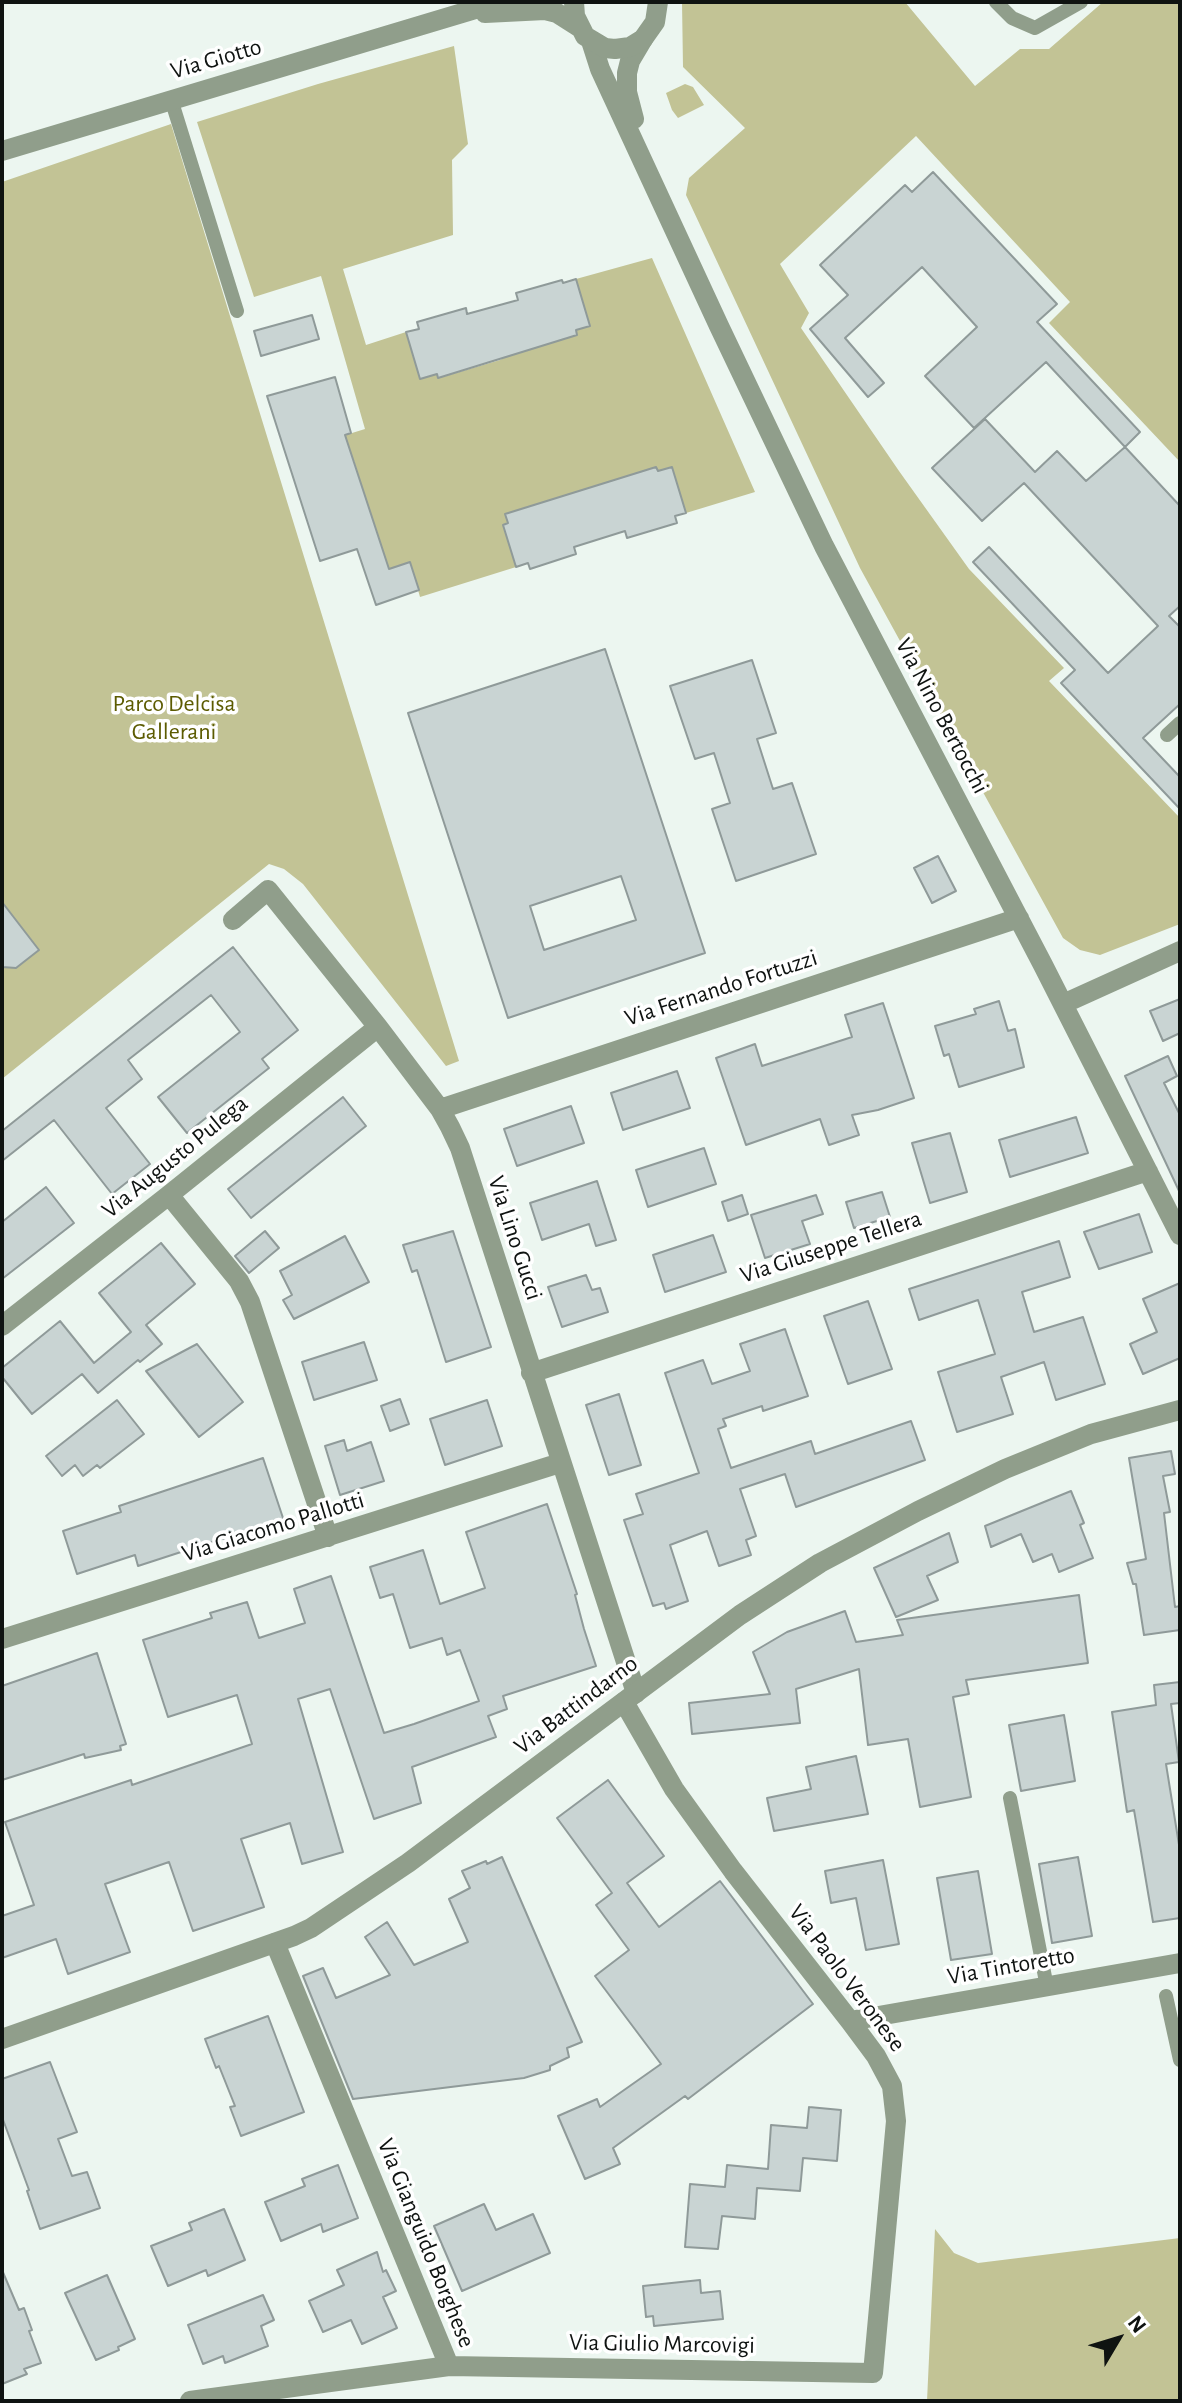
<!DOCTYPE html>
<html>
<head>
<meta charset="utf-8">
<style>
	body { margin:0 }
	#map { position:relative; width:1182px; height:2403px; overflow:hidden; background:#ecf6f0; font-family:"Alegreya Sans",sans-serif }
	canvas { display:block }
	.frame { position:absolute; inset:0; border:4px solid #0f1311; pointer-events:none }
	.north { position:absolute; left:1078px; top:2299px; width:80px; height:80px; -webkit-text-stroke:6px #fff; paint-order:stroke; rotate:52deg; font-size:22px; font-weight:700; line-height:32px; text-align:center; color:#0f1311 }
	.north::after { content:''; display:block; margin:auto; width:28px; height:36px; background:#0f1311; clip-path:polygon(50% 0,100% 100%,50% 72%,0 100%) }
</style>
</head>
<body>
<div id="map">
<canvas width="1182" height="2403"></canvas>
<div class="frame"></div>
<div class="north">N</div>
</div>
<script>
const c = document.querySelector('canvas').getContext('2d');
c.lineJoin = 'round';
function fillPath(path, color) {
  c.fillStyle = color;
  c.fill(path, 'evenodd');
}
function poly(rows) {
  const path = new Path2D();
  for (const r of rows) {
    path.moveTo(r[0], r[1]);
    for (let i = 2; i < r.length; i += 2) path.lineTo(r[i], r[i + 1]);
  }
  return path;
}
function trace(path, color, width, dash) {
  c.strokeStyle = color;
  c.lineWidth = width;
  c.lineCap = dash ? 'butt' : 'round';
  c.setLineDash(dash || []);
  c.stroke(path);
}
function drawText(font, color, halo, rows, align = 'center') {
  c.font = font + ' "Alegreya Sans",sans-serif';
  c.lineWidth = 7;
  c.setLineDash([]);
  c.textBaseline = 'middle';
  c.strokeStyle = halo;
  c.fillStyle = color;
  for (const [text, x, y, turn = 0] of rows) {
    c.save();
    c.translate(x, y);
    c.rotate((+turn || 0) * Math.PI / 180);
    c.textAlign = isNaN(turn) ? turn : align;
    if (halo) c.strokeText(text, 0, 0);
    c.fillText(text, 0, 0);
    c.restore();
  }
}
fillPath(poly([
	[682,2,905,2,975,86,1020,49,1049,49,1103,2,1180,2,1180,462,1049,323,1070,302,916,136,780,264,809,313,801,328,899,471,969,569,1064,668,1049,681,1180,818,1180,924,1100,955,1080,950,1063,938,860,568,686,195,689,178,745,128,683,67],
	[454,46,468,144,452,160,453,235,343,269,366,345,406,332,421,379,437,374,439,378,500,360,511,354,577,335,576,330,589,326,576,279,652,258,755,492,686,513,672,467,657,471,656,467,591,487,505,514,508,523,503,525,516,567,420,597,410,562,388,569,354,461,326,441,365,429,321,276,254,297,197,122,318,84],
	[685,84,693,87,704,105,678,118,672,110,666,93],
	[171,124,459,1061,446,1066,303,884,284,869,269,864,2,1079,2,182],
	[935,2229,954,2253,978,2263,1180,2238,1180,2401,927,2401]
]), '#c2c395');
const building = poly([
	[933,172,1057,304,1037,322,1140,432,1125,447,1046,362,974,428,925,376,977,327,922,267,845,338,884,383,868,397,810,329,848,295,820,265,905,185,912,192,933,172],
	[576,279,590,326,576,330,577,335,438,378,437,374,420,379,406,332,419,329,417,322,466,308,467,314,518,300,516,293,562,280,563,283,576,279],
	[312,315,319,339,261,356,254,331,312,315],
	[335,377,351,433,345,435,389,569,410,562,419,590,376,605,357,549,320,561,267,396,335,377],
	[985,419,1035,472,1057,451,1086,481,1125,447,1180,506,1180,606,1169,616,1180,627,1180,704,1143,738,1180,777,1180,809,1061,683,1075,670,973,562,989,547,1108,673,1158,626,1024,483,982,521,932,468,985,419],
	[656,467,658,471,672,467,686,513,675,516,677,523,627,538,625,531,574,547,576,554,530,569,528,563,516,567,503,525,508,523,505,514,656,467],
	[605,649,705,953,508,1018,408,713,605,649],
	[621,876,636,920,544,950,530,906,621,876],
	[752,660,776,733,757,739,773,789,792,783,816,854,736,881,712,809,730,803,714,753,695,759,670,686,752,660],
	[938,856,956,891,932,903,914,868,938,856],
	[2,902,39,950,16,968,2,967,2,902],
	[233,947,298,1030,262,1059,269,1068,187,1133,158,1097,240,1032,211,995,128,1060,142,1079,106,1108,150,1164,112,1194,54,1120,2,1161,2,1131,233,947],
	[1180,999,1180,1033,1163,1041,1150,1011,1180,999],
	[999,1001,1008,1031,1015,1029,1024,1067,959,1087,949,1054,944,1056,935,1026,976,1014,974,1009,999,1001],
	[883,1003,914,1098,878,1110,852,1115,859,1135,829,1145,820,1119,746,1145,716,1058,755,1044,762,1066,852,1037,845,1015,883,1003],
	[1168,1056,1177,1076,1164,1083,1180,1115,1180,1193,1125,1076,1168,1056],
	[677,1071,690,1108,623,1130,611,1093,677,1071],
	[343,1097,366,1126,251,1218,228,1189,343,1097],
	[571,1106,584,1143,517,1166,504,1129,571,1106],
	[1076,1117,1088,1153,1010,1177,999,1140,1076,1117],
	[950,1133,967,1192,930,1203,912,1143,950,1133],
	[704,1148,716,1184,648,1207,636,1170,704,1148],
	[597,1181,616,1240,596,1246,589,1224,542,1240,530,1203,597,1181],
	[46,1187,74,1223,2,1279,2,1222,46,1187],
	[882,1192,890,1217,854,1228,846,1202,882,1192],
	[742,1195,748,1214,728,1221,722,1202,742,1195],
	[816,1195,823,1214,802,1221,810,1244,765,1258,751,1215,816,1195],
	[1139,1214,1152,1252,1099,1269,1084,1232,1139,1214],
	[265,1231,279,1248,249,1273,235,1256,265,1231],
	[453,1231,491,1347,446,1362,417,1270,412,1272,403,1245,453,1231],
	[713,1235,726,1272,665,1292,653,1255,713,1235],
	[345,1236,369,1282,294,1319,283,1300,292,1295,280,1271,345,1236],
	[1059,1241,1070,1277,1022,1292,1034,1332,1083,1317,1105,1384,1056,1400,1044,1362,1001,1377,1013,1414,957,1432,938,1372,995,1354,978,1300,919,1320,909,1289,1059,1241],
	[161,1243,195,1284,146,1325,162,1344,140,1362,138,1360,98,1393,82,1374,32,1414,2,1377,2,1368,60,1321,94,1363,131,1332,99,1293,161,1243],
	[586,1275,592,1290,600,1288,608,1312,562,1327,548,1287,586,1275],
	[1180,1283,1180,1358,1143,1374,1130,1344,1157,1332,1143,1299,1180,1283],
	[868,1301,892,1369,848,1384,824,1316,868,1301],
	[785,1329,808,1396,763,1411,762,1406,723,1419,726,1426,718,1429,731,1468,811,1441,815,1454,911,1421,925,1460,796,1507,785,1474,740,1489,756,1536,746,1540,751,1555,719,1566,707,1531,670,1545,688,1601,666,1609,664,1603,653,1606,624,1520,643,1514,636,1494,699,1473,665,1373,703,1360,712,1384,750,1371,740,1344,785,1329],
	[364,1342,377,1380,314,1400,302,1362,364,1342],
	[197,1344,243,1402,199,1437,146,1371,197,1344],
	[619,1394,641,1465,609,1475,586,1405,619,1394],
	[400,1399,409,1424,390,1431,381,1406,400,1399],
	[117,1400,144,1434,100,1468,97,1465,83,1476,75,1465,62,1476,46,1456,117,1400],
	[487,1400,502,1446,445,1465,430,1419,487,1400],
	[344,1440,347,1451,371,1442,384,1481,340,1495,325,1446,344,1440],
	[1171,1451,1175,1474,1163,1476,1170,1512,1164,1513,1175,1607,1180,1606,1180,1630,1144,1635,1136,1584,1133,1584,1127,1563,1146,1559,1129,1458,1171,1451],
	[263,1458,285,1524,226,1544,224,1538,138,1566,135,1555,77,1574,63,1531,121,1512,119,1506,263,1458],
	[1071,1491,1084,1523,1080,1525,1093,1558,1059,1572,1052,1554,1033,1562,1021,1534,991,1547,985,1526,1071,1491],
	[547,1504,577,1594,575,1595,584,1629,596,1666,503,1696,507,1709,488,1716,496,1737,412,1767,421,1803,374,1819,330,1689,298,1699,343,1852,302,1864,290,1823,241,1839,264,1907,193,1931,169,1862,105,1884,130,1952,68,1974,56,1939,2,1958,2,1916,34,1905,5,1822,131,1780,132,1785,252,1744,237,1695,168,1717,143,1640,212,1618,210,1613,247,1602,259,1638,305,1623,294,1589,331,1576,384,1733,414,1724,479,1701,460,1650,447,1655,442,1638,410,1648,393,1594,380,1598,370,1567,423,1550,440,1604,485,1588,466,1532,547,1504],
	[949,1533,958,1562,927,1576,938,1600,896,1617,874,1568,949,1533],
	[1079,1595,1088,1663,966,1680,969,1694,953,1697,971,1797,920,1807,908,1739,868,1745,859,1669,796,1689,800,1723,692,1734,689,1703,770,1694,753,1652,787,1632,845,1611,856,1642,903,1635,897,1620,1079,1595],
	[97,1653,126,1744,120,1746,121,1750,85,1758,84,1754,2,1780,2,1686,97,1653],
	[1180,1682,1180,1703,1171,1704,1179,1762,1166,1764,1180,1851,1180,1918,1153,1922,1134,1810,1127,1812,1112,1712,1156,1705,1154,1685,1180,1682],
	[1064,1715,1075,1781,1021,1791,1009,1725,1064,1715],
	[856,1756,868,1814,774,1831,767,1798,811,1789,806,1767,856,1756],
	[608,1780,664,1856,627,1883,659,1927,720,1881,813,2004,688,2099,685,2096,613,2148,620,2164,585,2179,558,2116,597,2099,600,2107,661,2064,595,1976,629,1950,596,1905,612,1893,557,1818,608,1780],
	[502,1857,582,2042,567,2048,569,2057,550,2066,550,2070,524,2078,353,2099,303,1976,323,1968,336,1998,390,1975,365,1937,387,1922,414,1965,468,1942,449,1899,470,1888,462,1871,486,1861,487,1864,502,1857],
	[1078,1857,1092,1936,1052,1943,1039,1864,1078,1857],
	[883,1860,899,1944,866,1950,856,1898,831,1903,825,1871,883,1860],
	[978,1871,992,1954,951,1960,937,1878,978,1871],
	[268,2016,304,2112,241,2136,230,2107,235,2106,219,2066,216,2068,205,2039,268,2016],
	[50,2062,77,2132,58,2139,72,2176,87,2172,100,2208,40,2229,27,2191,29,2190,2,2117,2,2079,50,2062],
	[809,2107,841,2110,837,2161,803,2158,800,2191,757,2188,755,2219,722,2216,718,2249,685,2247,690,2184,725,2187,727,2165,768,2169,771,2125,807,2128,809,2107],
	[338,2165,358,2218,323,2232,321,2224,281,2241,265,2202,305,2186,302,2179,338,2165],
	[484,2204,496,2230,533,2214,550,2253,462,2291,434,2226,484,2204],
	[224,2209,245,2260,208,2276,206,2270,168,2286,151,2246,192,2230,189,2223,224,2209],
	[377,2252,383,2272,386,2270,396,2291,383,2297,397,2328,362,2344,351,2320,323,2332,309,2301,344,2285,337,2270,377,2252],
	[2,2270,19,2310,24,2308,32,2330,29,2331,41,2363,24,2369,27,2374,2,2384,2,2270],
	[107,2275,135,2339,118,2347,119,2350,96,2360,65,2293,107,2275],
	[700,2280,701,2293,720,2291,723,2319,654,2326,653,2316,646,2317,643,2286,700,2280],
	[263,2295,274,2320,261,2326,268,2346,225,2363,223,2356,203,2364,188,2325,263,2295]
]);
fillPath(building, '#c9d4d3');
trace(building, '#8f9a99', 2);
trace(poly([
	[996,2,1012,18,1035,28,1081,2],
	[171,99,237,311],
	[1167,735,1180,723],
	[1010,1798,1047,1987],
	[1166,1996,1180,2060]
]), '#909e8b', 14);
trace(poly([
	[591,41,600,69,719,326,824,546,1043,965,1180,1235],
	[634,119,627,92,627,73,630,61,643,39],
	[233,920,268,890,378,1027,440,1109,450,1127,460,1148,636,1693],
	[1063,1004,1180,951],
	[440,1109,1019,918],
	[169,1195,239,1281,250,1302,328,1537],
	[2,1326,169,1195,378,1027],
	[531,1373,1148,1171],
	[2,1639,560,1463],
	[275,1943,449,2366],
	[850,2021,1180,1963],
	[190,2401,449,2366,873,2373,896,2121,892,2086,876,2056,850,2021,733,1871,674,1789,624,1702]
]), '#909e8b', 20);
trace(poly([
	[574,2,575,16,585,36,605,48,615,49,630,47,643,39,655,22,658,2],
	[485,13,545,10,557,13,579,27],
	[2,151,499,2],
	[2,2039,294,1936,311,1928,408,1863,740,1615,820,1563,918,1511,1005,1469,1091,1434,1180,1410]
]), '#909e8b', 20);
drawText('24px', '#0f1311', '#fff', [
	["Via Giotto",216,59,-16],
	["Via Nino Bertocchi",942,716,62],
	["Via Fernando Fortuzzi",721,988,-18],
	["Via Augusto Pulega",175,1157,-39],
	["Via Lino Gucci",515,1238,72],
	["Via Giuseppe Tellera",831,1247,-18],
	["Via Giacomo Pallotti",273,1527,-17],
	["Via Battindarno",576,1705,-37],
	["Via Tintoretto",1011,1966,-10],
	["Via Paolo Veronese",847,1978,53],
	["Via Gianguido Borghese",426,2243,68],
	["Via Giulio Marcovigi",662,2344,1]
]);
drawText('24px', '#5c5b01', '#fff', [
	["Parco Delcisa",174,704],
	["Gallerani",174,732]
]);
</script>
</body>
</html>
